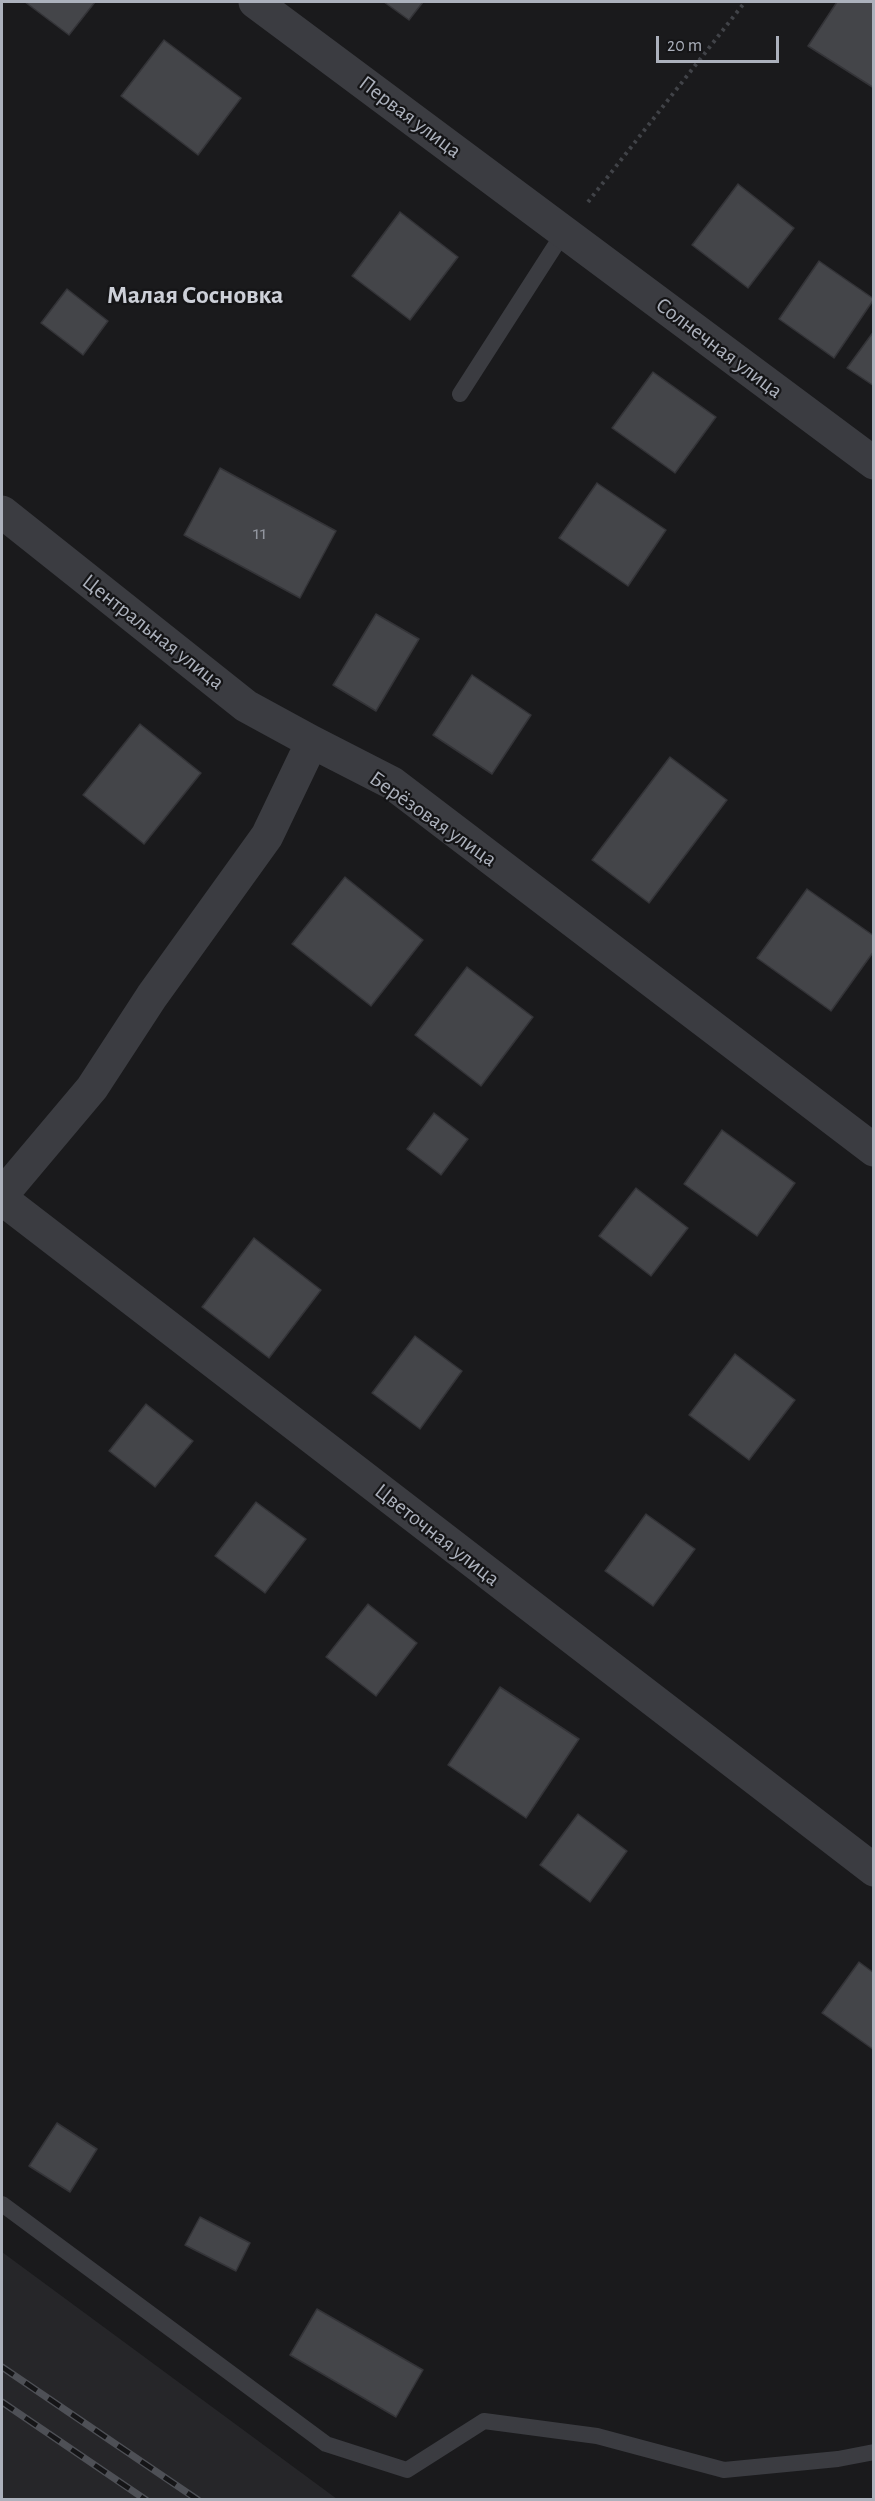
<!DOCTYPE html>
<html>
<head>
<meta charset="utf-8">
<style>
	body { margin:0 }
	#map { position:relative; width:875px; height:2501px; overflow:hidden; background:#1a1a1c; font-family:"Alegreya Sans",sans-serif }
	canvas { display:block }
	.frame { position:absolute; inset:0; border:3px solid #acb1bc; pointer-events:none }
	.scale { position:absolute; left:656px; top:36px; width:123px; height:27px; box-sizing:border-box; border:3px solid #acb1bc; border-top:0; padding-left:8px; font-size:18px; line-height:21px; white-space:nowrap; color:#acb1bc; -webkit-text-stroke:4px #151517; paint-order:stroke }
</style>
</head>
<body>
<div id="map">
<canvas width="875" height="2501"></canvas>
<div class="frame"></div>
<div class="scale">20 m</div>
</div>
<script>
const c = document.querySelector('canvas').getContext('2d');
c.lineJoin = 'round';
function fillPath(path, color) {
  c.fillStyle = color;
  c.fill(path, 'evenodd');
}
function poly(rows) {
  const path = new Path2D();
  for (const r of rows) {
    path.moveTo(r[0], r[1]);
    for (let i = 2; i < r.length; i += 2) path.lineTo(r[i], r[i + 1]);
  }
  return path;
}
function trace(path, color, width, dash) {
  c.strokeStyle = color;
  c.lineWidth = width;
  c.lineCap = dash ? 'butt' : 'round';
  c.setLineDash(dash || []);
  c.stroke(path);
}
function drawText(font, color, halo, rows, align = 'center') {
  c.font = font + ' "Alegreya Sans",sans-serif';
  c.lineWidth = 4.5;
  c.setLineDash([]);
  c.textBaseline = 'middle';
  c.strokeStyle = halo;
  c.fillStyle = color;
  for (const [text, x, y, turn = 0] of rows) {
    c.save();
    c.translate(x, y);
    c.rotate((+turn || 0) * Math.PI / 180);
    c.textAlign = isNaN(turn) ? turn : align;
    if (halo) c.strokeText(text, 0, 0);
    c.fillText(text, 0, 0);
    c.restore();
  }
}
fillPath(poly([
	[2,2252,337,2499,2,2499]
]), '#262629');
const building = poly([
	[25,2,95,2,69,35,25,2],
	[384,2,423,2,409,20,384,2],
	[837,2,874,2,874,88,808,46,837,2],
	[164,40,241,98,198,155,121,96,164,40],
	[738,184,794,228,748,288,692,245,738,184],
	[400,212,458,257,410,320,352,276,400,212],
	[819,261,874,299,834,358,779,319,819,261],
	[67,289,108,321,83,355,41,323,67,289],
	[874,331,874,386,847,368,874,331],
	[653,372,716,417,675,473,612,428,653,372],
	[220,468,336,531,300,598,184,535,220,468],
	[597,483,666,530,628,586,559,538,597,483],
	[376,614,419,639,376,711,333,685,376,614],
	[472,675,531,715,492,774,433,735,472,675],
	[140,724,201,773,144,844,83,795,140,724],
	[670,757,727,800,649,903,592,860,670,757],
	[345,877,423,940,371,1006,292,944,345,877],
	[807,889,874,936,874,951,831,1011,757,958,807,889],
	[467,967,533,1017,481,1086,415,1035,467,967],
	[434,1113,468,1139,441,1175,407,1149,434,1113],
	[722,1130,795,1183,757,1236,684,1184,722,1130],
	[636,1188,688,1228,651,1276,599,1236,636,1188],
	[254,1238,321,1290,269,1358,202,1307,254,1238],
	[415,1336,462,1371,420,1429,372,1393,415,1336],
	[735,1354,795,1400,749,1460,689,1415,735,1354],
	[146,1404,193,1441,155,1487,109,1451,146,1404],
	[256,1502,306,1539,265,1593,215,1556,256,1502],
	[646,1514,695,1549,653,1606,605,1571,646,1514],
	[368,1604,417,1643,376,1696,326,1657,368,1604],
	[500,1687,579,1739,526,1818,448,1765,500,1687],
	[578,1814,627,1851,590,1902,540,1865,578,1814],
	[859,1962,874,1973,874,2050,822,2013,859,1962],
	[57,2123,97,2149,70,2192,29,2166,57,2123],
	[200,2217,250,2243,236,2271,185,2245,200,2217],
	[317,2309,423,2370,396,2417,290,2355,317,2309]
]);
fillPath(building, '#444549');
trace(building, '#343438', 1.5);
trace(poly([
	[588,202,745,2]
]), '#414348', 4, [3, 4.5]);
trace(poly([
	[460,394,564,232],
	[2,2204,326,2444,407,2470,484,2421,597,2436,724,2470,838,2459,874,2452]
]), '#3b3c41', 16);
trace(poly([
	[255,2,874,463],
	[2,512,246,706,312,742],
	[2,1195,92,1088,152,996,267,836,312,742,392,783,874,1150],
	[2,1199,874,1870]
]), '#3b3c41', 33);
const rail = poly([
	[2,2367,198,2500],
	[2,2402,146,2500]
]);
trace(rail, '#4e5056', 7);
trace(rail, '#151517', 4.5, [14]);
drawText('20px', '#92969f', null, [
	["11",260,533]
]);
drawText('22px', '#acb1bc', '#151517', [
	["Первая улица",410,117,37],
	["Солнечная улица",719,348,37],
	["Центральная улица",153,632,38],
	["Берёзовая улица",433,819,35],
	["Цветочная улица",437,1535,38]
]);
drawText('bold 26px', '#cdd0d8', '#151517', [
	["Малая Сосновка",195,295]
]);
</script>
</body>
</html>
